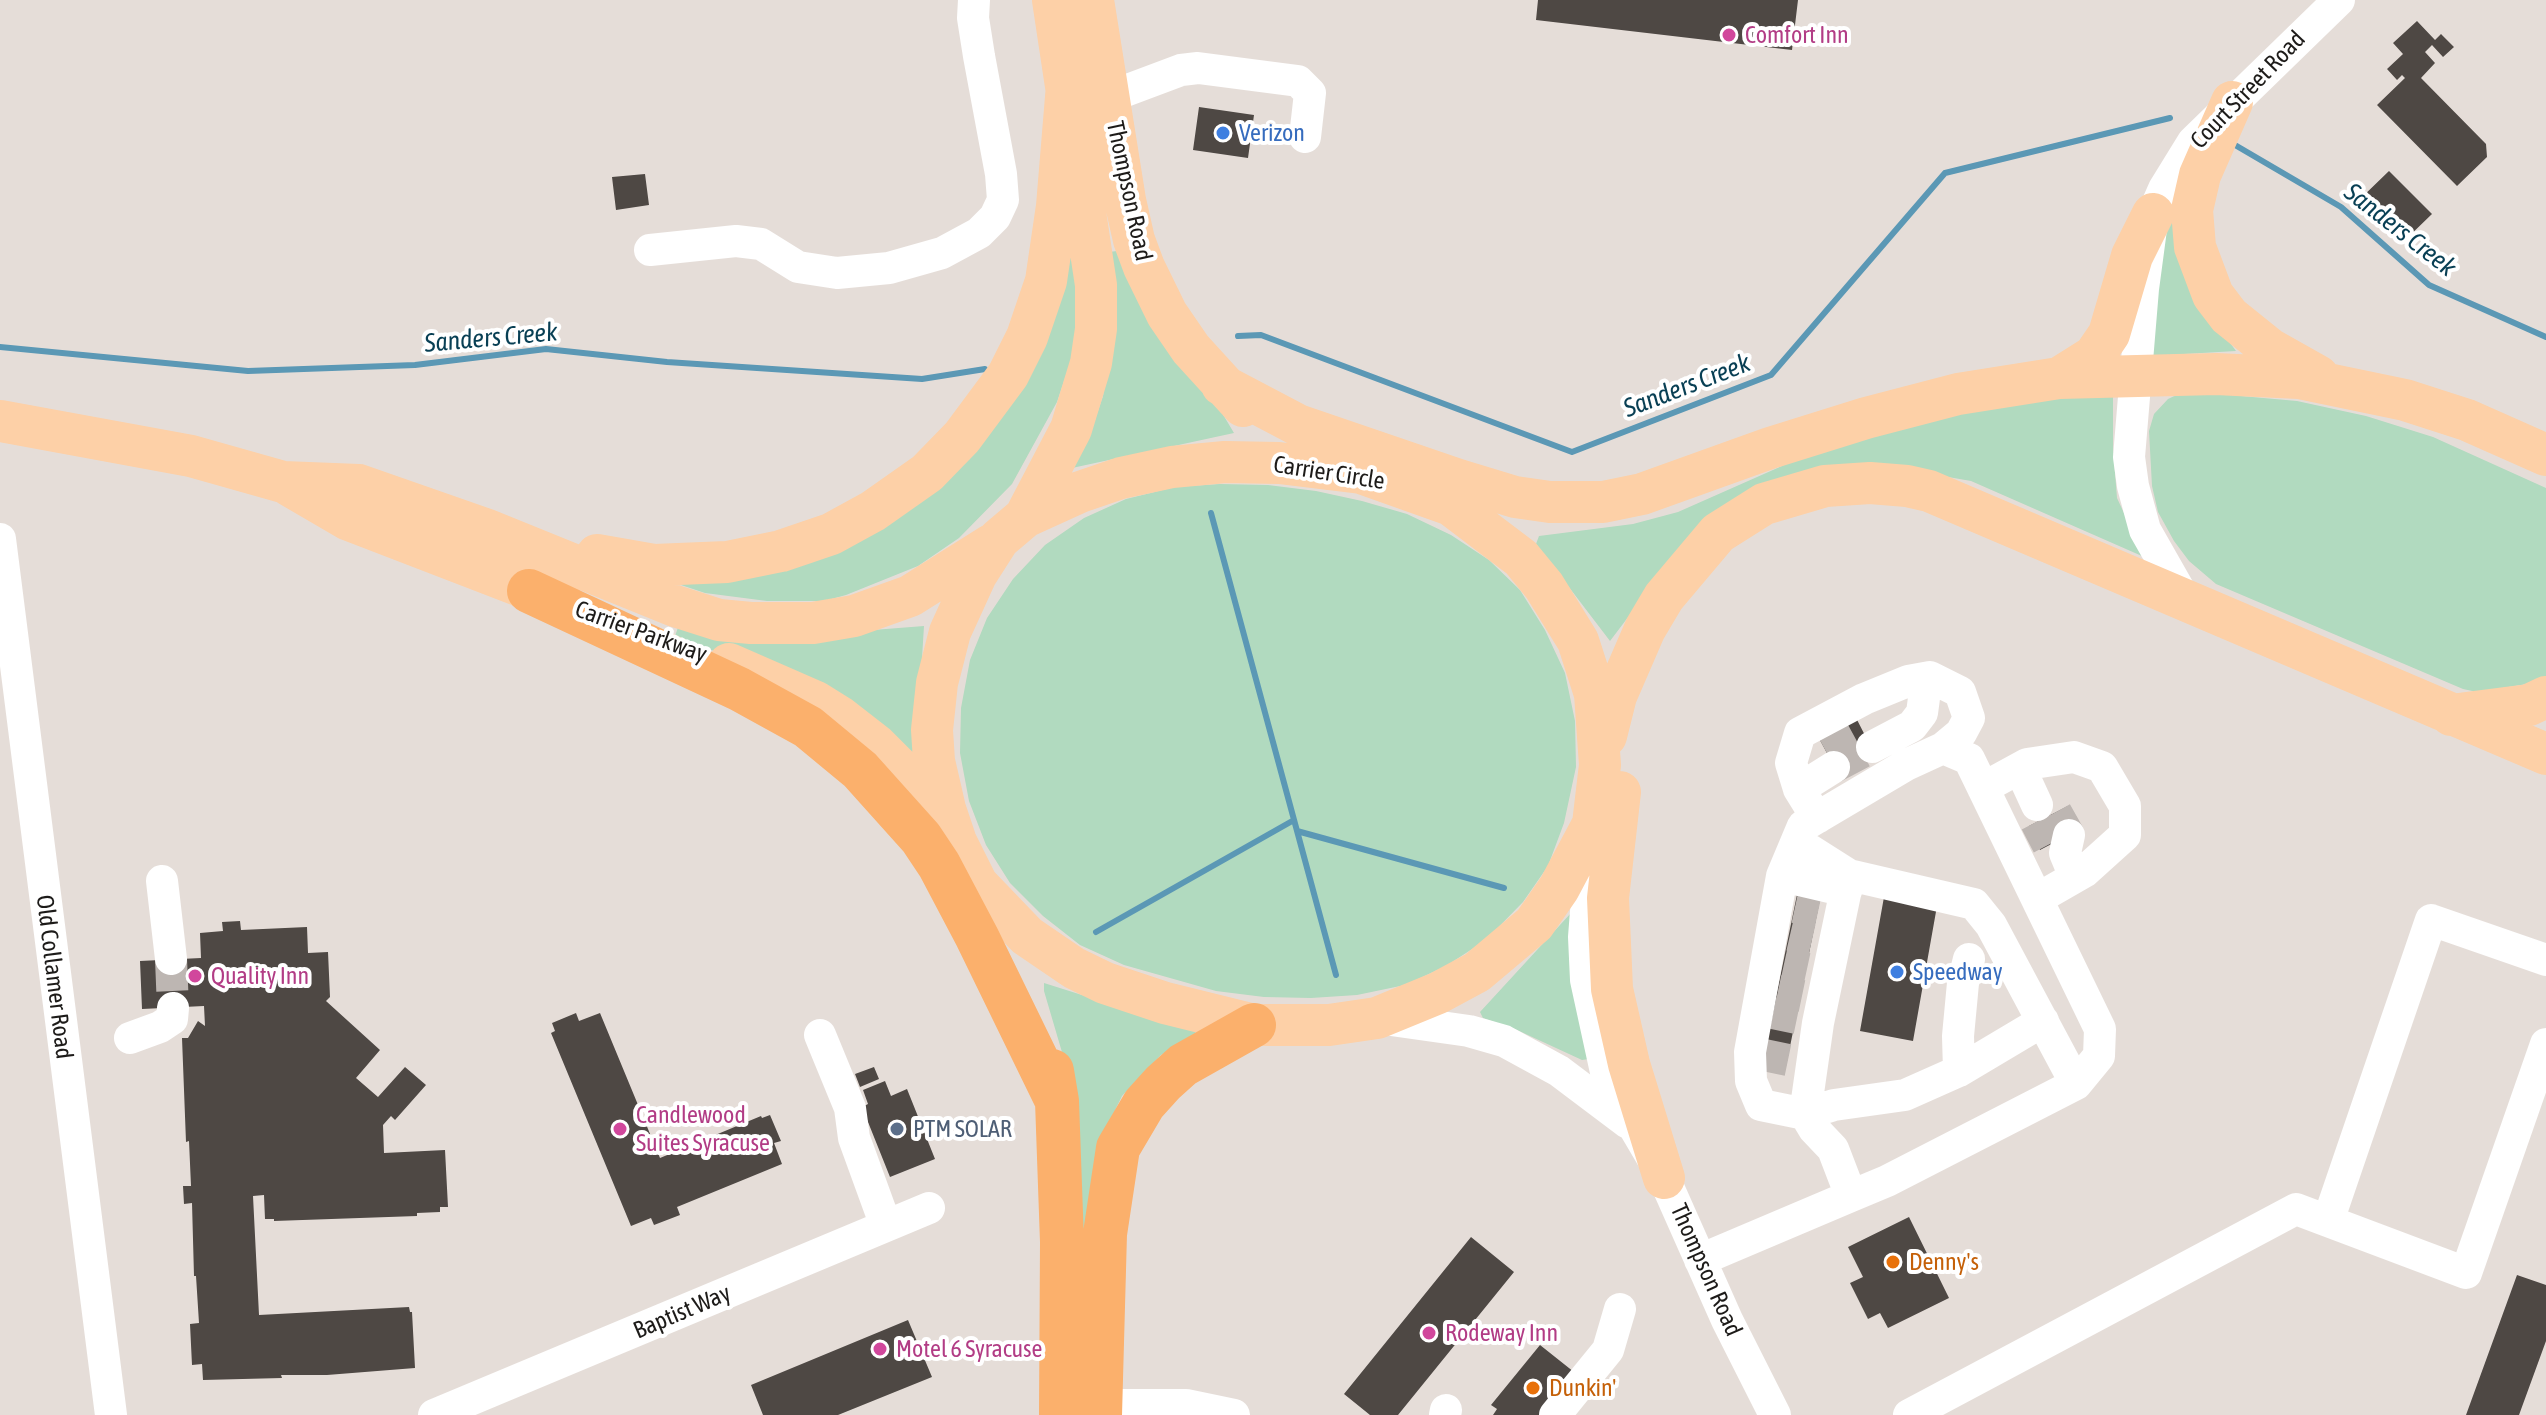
<!DOCTYPE html>
<html>
<head>
<meta charset="utf-8">
<style>
	body { margin:0 }
	canvas { display:block; background:#e5ddd8 }
</style>
</head>
<body>
<canvas width="2546" height="1415"></canvas>
<script>
const c = document.querySelector('canvas').getContext('2d');
c.lineJoin = 'round';
function fillPath(path, color) {
  c.fillStyle = color;
  c.fill(path, 'evenodd');
}
function poly(rows) {
  const path = new Path2D();
  for (const r of rows) {
    path.moveTo(r[0], r[1]);
    for (let i = 2; i < r.length; i += 2) path.lineTo(r[i], r[i + 1]);
  }
  return path;
}
function trace(path, color, width, dash) {
  c.strokeStyle = color;
  c.lineWidth = width;
  c.lineCap = dash ? 'butt' : 'round';
  c.setLineDash(dash || []);
  c.stroke(path);
}
function drawText(font, color, halo, rows, align = 'center') {
  c.font = font + ' "Asap Condensed",sans-serif';
  c.lineWidth = 8;
  c.setLineDash([]);
  c.textBaseline = 'middle';
  c.strokeStyle = halo;
  c.fillStyle = color;
  for (const [text, x, y, turn = 0] of rows) {
    c.save();
    c.translate(x, y);
    c.rotate((+turn || 0) * Math.PI / 180);
    c.textAlign = isNaN(turn) ? turn : align;
    if (halo) c.strokeText(text, 0, 0);
    c.fillText(text, 0, 0);
    c.restore();
  }
}
fillPath(poly([
	[2178,188,2225,336,2236,351,2150,356,2153,271],
	[1125,250,1234,433,1072,468,1090,435,1103,396,1113,334,1109,252],
	[1072,251,1076,291,1076,345,1057,402,1012,484,959,538,918,566,846,595,824,601,767,601,705,593,669,581,898,513],
	[2185,391,2297,401,2366,416,2433,437,2546,488,2546,681,2477,692,2463,689,2216,584,2189,561,2174,541,2158,512,2152,486,2149,431,2154,414,2168,399],
	[2113,395,2113,447,2117,498,2136,539,2151,560,1971,481,1874,464,1692,533,1610,641,1536,544,1539,536,1633,524,1678,512,1791,462,1922,420,2044,398],
	[1220,484,1268,485,1316,491,1362,501,1407,514,1451,535,1489,560,1520,590,1545,630,1565,673,1575,721,1576,767,1564,823,1548,866,1523,902,1486,940,1446,966,1405,985,1357,995,1311,998,1264,997,1216,991,1124,965,1080,945,1043,916,1010,883,986,845,969,801,960,753,961,708,970,660,987,618,1013,579,1045,545,1084,518,1126,499,1175,487],
	[681,619,822,634,924,626,915,771,805,686,675,636],
	[1571,913,1589,1059,1582,1060,1517,1030,1483,1018,1480,1012],
	[1044,983,1196,1031,1195,1035,1161,1055,1122,1096,1100,1141,1081,1308,1074,1093,1044,991]
]), '#b1dabf');
trace(poly([
	[2235,145,2341,207,2429,285,2546,337],
	[1238,336,1261,335,1572,452,1771,375,1945,173,2170,118],
	[0,347,248,371,415,365,546,349,667,362,922,379,985,369],
	[1211,513,1336,975],
	[1297,831,1504,888],
	[1096,932,1294,820]
]), '#5b98b5', 6);
fillPath(poly([
	[1538,0,1798,0,1792,50,1536,20],
	[2417,21,2435,40,2441,34,2454,47,2443,57,2432,45,2425,52,2435,63,2421,78,2486,144,2487,157,2457,186,2377,105,2405,78,2402,75,2397,80,2387,69,2403,54,2393,43],
	[1199,107,1254,115,1248,158,1193,150],
	[2389,171,2432,214,2401,244,2359,200],
	[645,174,649,205,616,210,612,177],
	[1852,710,1873,751,1836,770,1814,729],
	[2068,806,2080,829,2040,850,2029,826],
	[1801,875,1824,880,1786,1066,1763,1061],
	[1884,897,1937,906,1913,1041,1860,1031],
	[240,921,241,930,307,927,308,953,328,952,330,997,326,1001,380,1050,356,1078,378,1097,405,1067,426,1085,395,1120,391,1116,383,1125,384,1153,445,1150,448,1207,440,1207,440,1212,417,1213,417,1216,274,1221,274,1219,265,1219,264,1195,253,1196,259,1315,409,1307,410,1312,412,1312,415,1368,327,1375,281,1375,282,1378,203,1380,202,1364,192,1365,190,1324,199,1323,196,1276,194,1276,192,1203,184,1204,183,1186,191,1186,189,1141,186,1142,182,1038,188,1038,198,1021,205,1026,204,1006,142,1009,140,961,201,958,200,933,223,931,222,922],
	[576,1013,579,1021,600,1013,660,1158,761,1116,762,1118,770,1115,781,1141,774,1143,782,1164,677,1207,680,1215,654,1225,651,1218,631,1226,551,1033,555,1031,552,1023],
	[874,1067,879,1079,860,1087,855,1074],
	[885,1081,891,1096,907,1089,935,1159,890,1177,862,1107,868,1104,863,1090],
	[1909,1217,1949,1298,1888,1328,1880,1313,1868,1319,1850,1283,1863,1277,1848,1247],
	[1471,1237,1514,1272,1398,1415,1370,1415,1344,1394],
	[2517,1275,2546,1285,2546,1341,2519,1415,2466,1415],
	[908,1320,932,1377,838,1415,763,1415,751,1385],
	[1540,1345,1574,1372,1540,1415,1493,1415,1497,1409,1491,1405]
]), '#4e4844');
trace(poly([
	[1822,744,1859,724],
	[1834,767,1872,747],
	[2056,812,2069,835],
	[2036,822,2048,845],
	[1795,907,1818,912],
	[1790,935,1812,940],
	[171,959,173,1008],
	[1784,964,1807,969],
	[1778,991,1802,996],
	[1773,1013,1797,1018],
	[1764,1055,1788,1060]
]), '#bdb6b2', 32, [32, 16]);
trace(poly([
	[1109,97,1181,70,1198,68,1298,81,1310,93,1305,137],
	[650,250,736,241,761,244,798,267,837,273,889,268,942,253,979,233,995,217,1003,200,1001,174,979,56,973,18,974,0],
	[0,539,111,1415],
	[2186,602,2145,530,2133,486,2129,457,2143,289,2153,214,2164,189,2193,142,2339,0],
	[1872,747,1912,726,1922,713,1924,698],
	[2020,768,2037,805],
	[1983,788,2027,764,2074,757,2102,767,2125,806,2125,835,2084,872,2037,899],
	[1799,789,1834,767],
	[1817,818,1799,789,1791,763,1800,733,1864,699,1908,681,1930,677,1960,692,1969,718,1961,733,1943,748],
	[1592,835,1584,937,1586,980,1606,1072,1634,1127,1664,1178,1727,1320,1775,1415],
	[2069,835,2065,853,2075,877],
	[1797,842,1849,875,1974,904,1991,925,2076,1084],
	[1849,875,1818,1023,1805,1114,1834,1105,1905,1095,1959,1071,2043,1021],
	[1782,876,1846,891],
	[162,881,171,959],
	[1377,1018,1469,1031,1504,1041,1559,1071,1628,1123],
	[820,1035,850,1108,854,1138,886,1226],
	[130,1038,160,1027,172,1019,173,1008],
	[1959,1071,1958,1036,1963,983,1969,959],
	[2328,1221,2431,920,2546,960],
	[1700,1260,1851,1196,1887,1181,2076,1084,2099,1056,2100,1029,1969,759,1943,748,1906,765,1803,826,1782,876,1750,1052,1751,1081,1761,1105,1805,1114,1814,1129,1833,1149,1851,1196],
	[1100,1405,1186,1405,1234,1415],
	[434,1415,929,1208],
	[1445,1415,1446,1410],
	[1555,1415,1608,1350,1620,1309],
	[1909,1415,2296,1209,2466,1273,2546,1044]
]), '#fff', 32);
trace(poly([
	[1093,0,1125,200,1134,240,1144,267,1167,314,1191,349,1243,406],
	[2232,102,2200,175,2192,210,2195,247,2213,295,2229,316,2270,349,2318,376],
	[2059,378,2094,356,2109,334,2132,256,2153,214],
	[1222,385,1298,425,1459,480,1515,497,1550,502,1603,502,1642,494,1770,448,1866,418,1958,394,2059,378,2216,374,2299,378,2405,400,2467,420,2546,455],
	[0,421,191,456,283,482,359,485,485,529,675,606,719,620,751,623,813,623,854,616,910,596,991,545],
	[1225,462,1279,463,1361,473,1451,505,1521,558,1544,586,1578,641,1595,694,1600,765,1593,824,1559,888,1534,924,1477,972,1438,993,1377,1018,1329,1025,1254,1025,1165,1003,1105,983,1074,968,1027,936,977,884,956,842,945,809,934,761,932,730,937,683,950,632,976,575,999,539,1025,517,1080,492,1121,478,1172,467,1225,462],
	[289,485,349,520,562,602],
	[1025,517,1071,429,1091,363,1096,329,1096,285,1053,0],
	[597,555,654,565,727,562,781,551,831,534,873,511,927,473,962,437,1008,375,1027,337,1046,281,1057,206,1067,85],
	[729,664,816,702,840,717,876,745,904,773,942,821],
	[2451,715,2529,705,2546,697],
	[1606,736,1616,696,1645,629,1664,597,1718,533,1764,504,1825,486,1870,483,1907,486,1929,491,2546,754],
	[1620,792,1608,898,1612,989,1629,1064,1664,1178]
]), '#fdd0a7', 42);
trace(poly([
	[529,591,739,689,808,727,860,770,921,838,939,865,977,937,1057,1101],
	[1052,1071,1057,1101,1062,1242,1061,1415],
	[1100,1415,1105,1234,1118,1148,1144,1104,1163,1083,1183,1065,1254,1025]
]), '#fbb06c', 44);
for (const [x, y, r, color] of [
	[1729,35,8,"#d1479c"],
	[1223,133,8,"#3f7fe0"],
	[1897,972,8,"#3f7fe0"],
	[195,976,8,"#d1479c"],
	[620,1129,8,"#d1479c"],
	[897,1129,8,"#5c6f8a"],
	[1893,1262,8,"#e8710a"],
	[1429,1333,8,"#d1479c"],
	[880,1349,8,"#d1479c"],
	[1533,1388,8,"#e8710a"]
]) {
  const dot = new Path2D();
  dot.arc(x, y, r, 0, 2 * Math.PI);
  c.fillStyle = color;
  c.fill(dot);
  trace(dot, '#fff', 3);
}
drawText('24px', '#b23c85', '#fff', [
	["Comfort Inn",1745,35],
	["Quality Inn",211,976],
	["Candlewood",636,1115],
	["Suites Syracuse",636,1143],
	["Rodeway Inn",1445,1333],
	["Motel 6 Syracuse",896,1349]
], 'left');
drawText('24px', '#1d1b19', '#fff', [
	["Court Street Road",2248,90,-46],
	["Thompson Road",1129,191,78],
	["Carrier Circle",1329,473,9],
	["Carrier Parkway",641,632,20],
	["Old Collamer Road",54,977,83],
	["Thompson Road",1706,1270,66],
	["Baptist Way",682,1312,-23]
]);
drawText('24px', '#366cbe', '#fff', [
	["Verizon",1239,133],
	["Speedway",1913,972]
], 'left');
drawText('24px', '#4e5e75', '#fff', [
	["PTM SOLAR",913,1129]
], 'left');
drawText('24px', '#c56008', '#fff', [
	["Denny's",1909,1262],
	["Dunkin'",1549,1388]
], 'left');
drawText('italic 26px', '#083f54', '#fff', [
	["Sanders Creek",2400,230,38],
	["Sanders Creek",491,338,-5],
	["Sanders Creek",1687,386,-21]
]);
</script>
</body>
</html>
